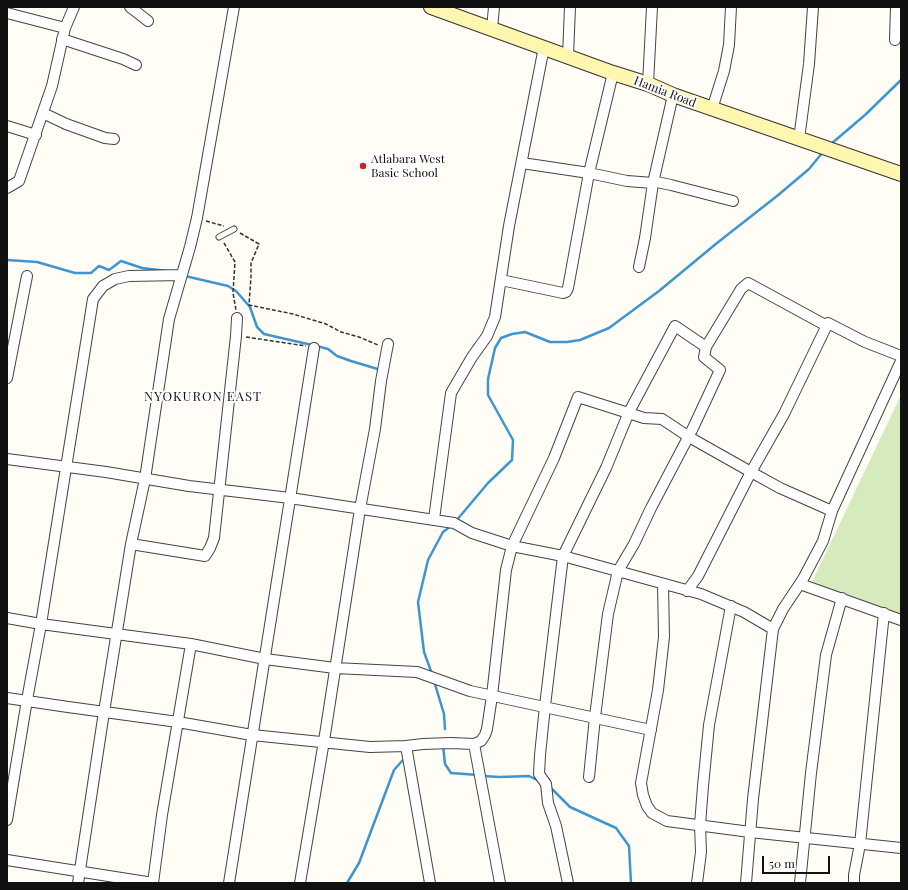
<!DOCTYPE html>
<html>
<head>
<meta charset="utf-8">
<style>
	body { margin:0 }
	#map { position:relative; width:908px; height:890px; overflow:hidden; background:#fffdf5; font-family:"Playfair Display",serif }
	canvas { display:block }
	.frame { position:absolute; inset:0; border:8px solid #111; pointer-events:none }
	.scale { position:absolute; left:762px; top:856px; width:68px; height:18px; box-sizing:border-box; border:2px solid #111; border-top:0; padding-left:5px; font-size:12px; line-height:14px; white-space:nowrap; color:#111; -webkit-text-stroke:3px #fff; paint-order:stroke }
</style>
</head>
<body>
<div id="map">
<canvas width="908" height="890"></canvas>
<div class="frame"></div>
<div class="scale">50 m</div>
</div>
<script>
const c = document.querySelector('canvas').getContext('2d');
c.lineJoin = 'round';
function fillPath(path, color) {
  c.fillStyle = color;
  c.fill(path, 'evenodd');
}
function poly(rows) {
  const path = new Path2D();
  for (const r of rows) {
    path.moveTo(r[0], r[1]);
    for (let i = 2; i < r.length; i += 2) path.lineTo(r[i], r[i + 1]);
  }
  return path;
}
function trace(path, color, width, dash) {
  c.strokeStyle = color;
  c.lineWidth = width;
  c.lineCap = dash ? 'butt' : 'round';
  c.setLineDash(dash || []);
  c.stroke(path);
}
function drawText(font, color, halo, rows, align = 'center') {
  c.font = font + ' "Playfair Display",serif';
  c.lineWidth = 4;
  c.setLineDash([]);
  c.textBaseline = 'middle';
  c.strokeStyle = halo;
  c.fillStyle = color;
  for (const [text, x, y, turn = 0] of rows) {
    c.save();
    c.translate(x, y);
    c.rotate((+turn || 0) * Math.PI / 180);
    c.textAlign = isNaN(turn) ? turn : align;
    if (halo) c.strokeText(text, 0, 0);
    c.fillText(text, 0, 0);
    c.restore();
  }
}
fillPath(poly([
	[901,395,901,619,810,586]
]), '#d5ebbd');
trace(poly([
	[831,144,865,115,901,80],
	[7,260,37,262,75,273,91,273,99,266,109,270,121,261,142,268,167,271],
	[185,276,228,286,236,291,250,307,257,327,264,334,312,345],
	[317,346,328,349,337,356,351,361,381,370],
	[456,521,488,483,512,460,513,440,488,395,488,379,495,348,501,338,512,334,525,332,550,342,567,342,580,340,609,328,659,291,717,243,777,196,809,169,823,152],
	[432,674,424,652,418,602,428,560,443,532,451,526],
	[434,681,444,714,445,729],
	[443,745,445,764,451,773,478,775],
	[483,776,500,777,529,776,539,781],
	[550,787,570,807,616,828,629,846,631,883],
	[347,883,359,863,394,770,402,761,406,758]
]), '#3f96cf', 2.5);
const service = poly([
	[219,237,234,229]
]);
const minor = poly([
	[130,7,148,21],
	[7,13,65,28],
	[492,29,494,7],
	[62,39,123,59,136,65],
	[895,40,896,7],
	[568,56,570,7],
	[648,84,652,7],
	[712,109,724,71,729,45,731,7],
	[43,113,66,124,105,138,114,139],
	[7,126,36,135],
	[799,139,809,64,813,7],
	[522,163,589,173,627,181,653,183,673,95],
	[7,188,19,181,52,86,65,28,74,7],
	[639,267,645,238,653,183,657,182,671,185,733,201],
	[501,280,563,293,566,292,568,288,589,173,613,73],
	[706,347,741,289,748,283,827,326],
	[7,378,27,276],
	[7,459,106,472,189,486,290,498,454,523,472,533,512,546,563,556,701,594,744,612,773,629],
	[434,519,451,393,472,357,487,336,495,317,509,226,544,47],
	[131,544,205,556,210,548,214,538,236,336,237,318],
	[663,584,664,637,658,690,641,783,643,795,647,806,652,813,667,821,750,832,901,848],
	[800,584,901,620],
	[687,591,698,576,751,472,784,414,828,323,865,342,901,356],
	[7,618,41,624,191,644,265,659,335,668,417,672,470,691,651,730],
	[7,698,68,707,178,722,252,735,370,747,406,746,423,744,451,743,474,744,481,741,485,735,487,729,492,696,506,570,512,546,554,458,578,397,644,418,662,419,689,437,751,472,780,488,832,511],
	[474,744,500,883],
	[406,746,430,883],
	[7,820,27,700,41,624,93,299,103,286,115,279,129,276,181,275],
	[7,860,153,883],
	[78,883,104,712,131,544,145,479,169,319,190,247,197,218,234,7],
	[153,883,162,815,191,644],
	[229,883,314,348],
	[300,883,324,741,360,509,375,429,381,381,388,344],
	[568,883,556,826,548,803,546,784,539,774,540,755,545,706,563,556,606,468,629,412,675,326,706,347,704,357,720,370,693,428,651,508,634,544,618,571,608,614,595,717,589,777],
	[697,883,701,852,700,825,703,786,709,725,731,606],
	[746,883,753,799,773,629,783,609,803,579,823,541,832,511,901,361],
	[800,883,811,773,826,655,842,598],
	[854,883,854,875,860,844,884,613]
]);
const secondary = poly([
	[431,7,613,73,648,84,673,95,901,174]
]);
trace(service, '#444', 7);
trace(minor, '#444', 12);
trace(secondary, '#333', 16);
trace(poly([
	[206,221,224,226],
	[240,233,259,244,251,263,251,277,249,305,293,314,326,324,341,332,359,337,378,345],
	[224,243,235,262,233,293,236,310],
	[246,337,306,346]
]), '#333', 1.5, [4, 2]);
trace(service, '#fff', 5);
trace(minor, '#fff', 10);
trace(secondary, '#fff6b0', 14);
for (const [x, y, r, color] of [
	[363,166,4,"#c4262e"]
]) {
  const dot = new Path2D();
  dot.arc(x, y, r, 0, 2 * Math.PI);
  c.fillStyle = color;
  c.fill(dot);
  trace(dot, '#fff', 1.5);
}
drawText('12px', '#111', '#fff', [
	["Hamia Road",665,92,21]
]);
drawText('12px', '#111', '#fff', [
	["Atlabara West",371,159],
	["Basic School",371,173]
], 'left');
c.letterSpacing = '1px';
drawText('13px', '#111', '#fff', [
	["NYOKURON EAST",203,397]
]);
c.letterSpacing = '0px';
</script>
</body>
</html>
